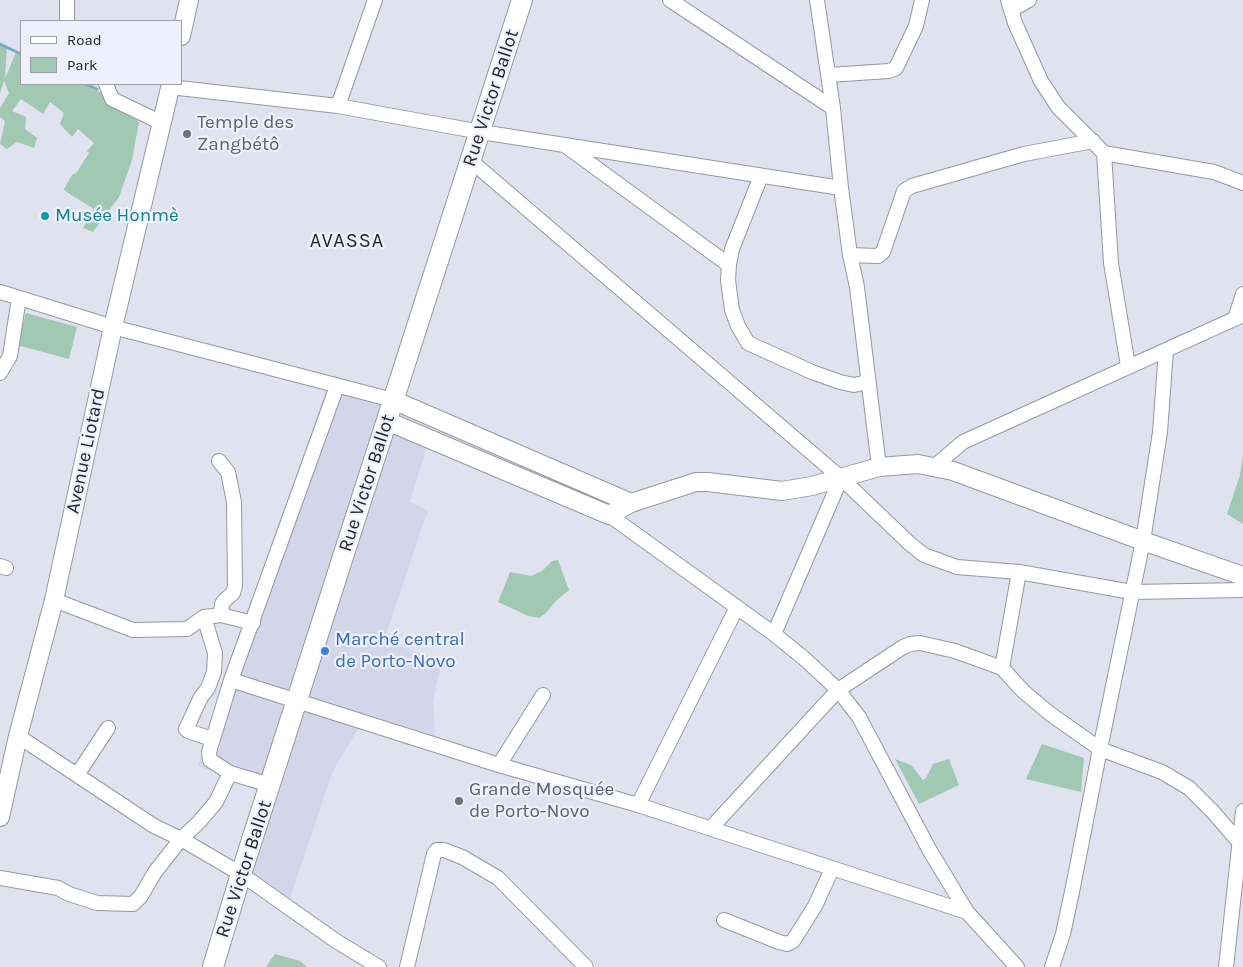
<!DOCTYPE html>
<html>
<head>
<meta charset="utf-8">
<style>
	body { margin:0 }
	#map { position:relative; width:1243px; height:967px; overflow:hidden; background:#e0e3ef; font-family:Karla,sans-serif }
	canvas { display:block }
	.legend { position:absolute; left:20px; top:20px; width:162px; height:65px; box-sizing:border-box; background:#eef0fc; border:1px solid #9d9ea7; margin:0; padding:6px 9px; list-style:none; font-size:15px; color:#232328 }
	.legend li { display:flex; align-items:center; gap:10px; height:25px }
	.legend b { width:25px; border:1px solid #9d9ea7 }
</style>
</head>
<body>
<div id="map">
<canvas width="1243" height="967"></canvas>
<ul class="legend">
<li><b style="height:6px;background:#fff"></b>Road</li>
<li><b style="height:14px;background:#a1c8b2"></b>Park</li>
</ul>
</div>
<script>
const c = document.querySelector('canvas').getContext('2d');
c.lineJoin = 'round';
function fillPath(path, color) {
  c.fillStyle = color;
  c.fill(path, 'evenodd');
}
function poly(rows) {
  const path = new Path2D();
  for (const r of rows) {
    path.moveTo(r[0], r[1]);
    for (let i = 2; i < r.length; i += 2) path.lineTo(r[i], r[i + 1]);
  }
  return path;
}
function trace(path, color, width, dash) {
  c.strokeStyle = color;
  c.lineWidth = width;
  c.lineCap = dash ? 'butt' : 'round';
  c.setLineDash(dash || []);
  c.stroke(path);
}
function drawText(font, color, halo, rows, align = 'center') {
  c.font = font + ' Karla,sans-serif';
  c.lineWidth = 4.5;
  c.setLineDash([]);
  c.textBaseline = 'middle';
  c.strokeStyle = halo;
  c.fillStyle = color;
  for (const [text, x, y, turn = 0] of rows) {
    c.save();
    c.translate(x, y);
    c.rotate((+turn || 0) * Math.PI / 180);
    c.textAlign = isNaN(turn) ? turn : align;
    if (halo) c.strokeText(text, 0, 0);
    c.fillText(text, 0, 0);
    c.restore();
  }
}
fillPath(poly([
	[326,390,386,407,380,428,427,446,410,502,428,510,384,640,442,661,433,701,435,736,367,714,332,773,289,901,246,873,274,792,198,766]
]), '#d3d6e9');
fillPath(poly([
	[0,44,7,47,5,79,16,52,21,54,21,84,86,84,112,99,139,122,132,160,119,197,93,232,83,228,94,209,65,191,64,189,72,175,77,172,89,153,87,151,94,143,78,129,72,137,60,124,64,113,50,102,43,114,21,99,12,111,26,117,25,129,37,138,34,148,17,142,7,149,0,144,5,121,0,117,0,108,9,93,4,81,0,93],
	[26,313,77,327,69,359,17,345],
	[1243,455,1243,524,1227,514,1240,475],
	[558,560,569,590,556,601,546,613,539,618,528,616,498,602,510,572,531,576,542,571,552,561],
	[1042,744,1084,758,1081,792,1026,779],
	[895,759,911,765,923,780,926,778,933,764,949,759,959,785,919,804],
	[275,954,300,961,307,967,266,967]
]), '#a1c8b2');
trace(poly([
	[0,44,21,54],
	[86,84,97,89]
]), '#78afc4', 3);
const minor = poly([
	[67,0,67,21],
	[670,0,833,108],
	[817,0,833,108,841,188,850,255,857,287,879,467],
	[1008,0,1015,23,1041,81,1058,107,1104,153,1111,263,1128,366],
	[1011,10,1029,0],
	[828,75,889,71,896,68,916,26,922,0],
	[106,84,112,99,162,123],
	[170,87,338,106,481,132,841,188],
	[338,106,375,0],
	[566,146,729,265],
	[1104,153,1214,172,1243,183],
	[471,161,841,478,909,543,924,555,957,567,1019,572,1132,592,1243,590],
	[761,176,732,249,729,265,728,280,732,310,738,326,748,343,812,372,840,382,854,385,868,382],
	[850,255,878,256,883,252,904,191,912,186,1024,154,1093,141],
	[0,292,113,327,393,400],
	[1235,319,1243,294],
	[0,373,10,356,19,298],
	[219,461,228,472,234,502,235,586,233,593,225,600,222,604,221,615],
	[935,466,963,442,1243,315],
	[609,515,774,634,806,660,838,690,859,717,930,851,967,912,1017,967],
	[0,566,6,568],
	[54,600,133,630,187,629,204,617,221,615,253,623],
	[204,617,215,653,214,672,208,688,201,697,186,729,188,731,212,739],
	[774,634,841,478],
	[1002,668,1019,572],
	[231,680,499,765,638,805,967,912],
	[18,736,154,826,181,839,241,874,336,941,379,967],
	[499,765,543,695],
	[77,775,108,728],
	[270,785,230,773,210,760,209,752,231,680,337,386],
	[638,805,737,607],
	[711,828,838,690,903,647,910,644,920,643,955,651,1002,668,1023,691,1049,713,1100,749,1162,772,1189,788,1213,812,1239,842],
	[0,878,58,888,69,894,97,903,133,904,141,896,155,872,181,839,199,822,216,802,230,773],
	[724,920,779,942,787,944,793,941,815,906,832,869],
	[407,967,434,854,437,850,444,850,462,857,498,878,586,967],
	[1052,967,1063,934,1073,887,1100,749,1143,541,1160,432,1166,350],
	[1226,967,1243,811]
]);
const tertiary = poly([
	[181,36,189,0],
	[393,400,631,503],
	[387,421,609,515,631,503,696,482,708,482,782,491,812,486,879,467,918,464,953,471,1143,541,1243,576],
	[0,817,18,736,54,600,113,327,171,84]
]);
const secondary = poly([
	[213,967,241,874,522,0]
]);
trace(minor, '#9597a2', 16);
trace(tertiary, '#9597a2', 20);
trace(secondary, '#9597a2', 22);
trace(minor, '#fff', 14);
trace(tertiary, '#fff', 18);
trace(secondary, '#fff', 20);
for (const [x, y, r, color] of [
	[187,134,5,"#6b7280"],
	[45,216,5,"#0f9aa8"],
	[325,651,5,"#3f7fe0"],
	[459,801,5,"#6b7280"]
]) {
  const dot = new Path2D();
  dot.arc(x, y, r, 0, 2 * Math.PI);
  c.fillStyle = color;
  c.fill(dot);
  trace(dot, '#eef0fc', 2);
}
drawText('19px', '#232328', '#eef0fc', [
	["Rue Victor Ballot",491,98,-72],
	["Avenue Liotard",86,451,-78],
	["Rue Victor Ballot",367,483,-72],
	["Rue Victor Ballot",244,869,-72]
]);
drawText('19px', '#5b616d', '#eef0fc', [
	["Temple des",197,123],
	["Zangbétô",197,145],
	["Grande Mosquée",469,790],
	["de Porto-Novo",469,812]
], 'left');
drawText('19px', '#0d838f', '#eef0fc', [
	["Musée Honmè",55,216]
], 'left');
drawText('19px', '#366cbe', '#eef0fc', [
	["Marché central",335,640],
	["de Porto-Novo",335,662]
], 'left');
c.letterSpacing = '1px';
drawText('20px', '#232328', '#eef0fc', [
	["AVASSA",347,241]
]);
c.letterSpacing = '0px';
</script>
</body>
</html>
